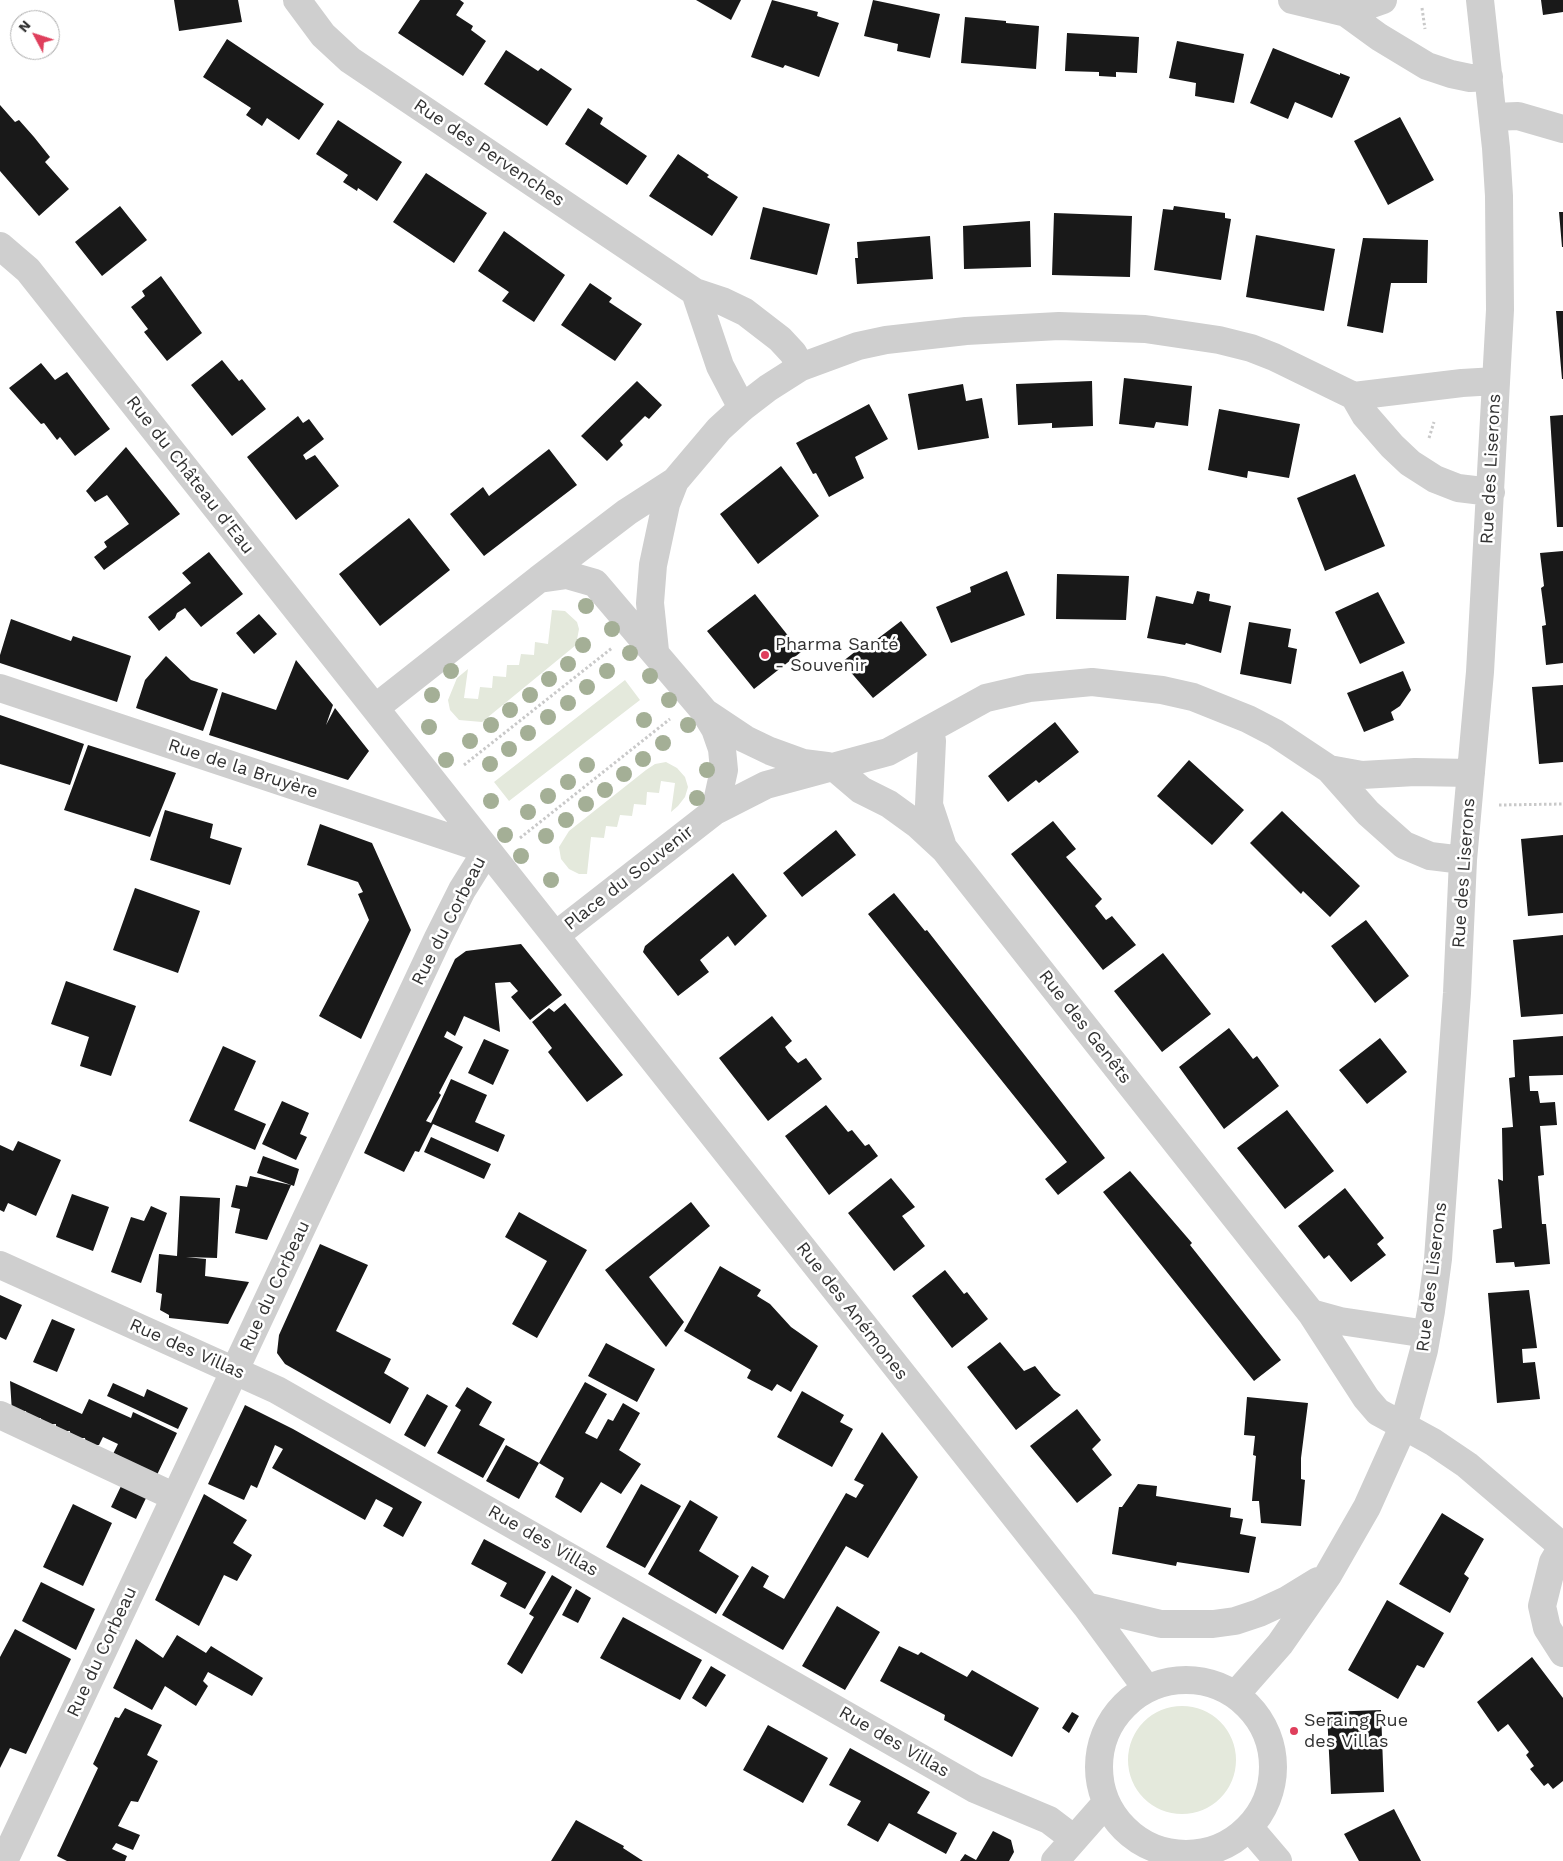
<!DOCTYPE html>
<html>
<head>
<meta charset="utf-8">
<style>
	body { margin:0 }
	#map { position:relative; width:1563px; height:1861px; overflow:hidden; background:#fff; font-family:"Work Sans",sans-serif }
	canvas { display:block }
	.north { position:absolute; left:10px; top:10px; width:50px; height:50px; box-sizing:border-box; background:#fff; border:1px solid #adadad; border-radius:50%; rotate:310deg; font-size:14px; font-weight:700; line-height:20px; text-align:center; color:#323232 }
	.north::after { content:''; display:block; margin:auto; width:18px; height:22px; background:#df3f5c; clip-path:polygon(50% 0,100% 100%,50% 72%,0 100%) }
</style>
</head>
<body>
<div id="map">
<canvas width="1563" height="1861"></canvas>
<div class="north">N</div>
</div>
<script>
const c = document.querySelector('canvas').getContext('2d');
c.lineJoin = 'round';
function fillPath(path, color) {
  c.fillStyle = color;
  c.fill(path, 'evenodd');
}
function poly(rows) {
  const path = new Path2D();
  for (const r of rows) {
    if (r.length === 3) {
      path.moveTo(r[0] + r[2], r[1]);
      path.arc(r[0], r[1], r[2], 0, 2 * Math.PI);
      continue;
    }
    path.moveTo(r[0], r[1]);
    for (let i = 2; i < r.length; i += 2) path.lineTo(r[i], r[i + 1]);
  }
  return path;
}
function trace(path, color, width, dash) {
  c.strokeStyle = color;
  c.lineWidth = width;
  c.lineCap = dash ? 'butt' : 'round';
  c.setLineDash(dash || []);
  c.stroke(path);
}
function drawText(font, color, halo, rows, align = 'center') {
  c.font = font + ' "Work Sans",sans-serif';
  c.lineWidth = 5;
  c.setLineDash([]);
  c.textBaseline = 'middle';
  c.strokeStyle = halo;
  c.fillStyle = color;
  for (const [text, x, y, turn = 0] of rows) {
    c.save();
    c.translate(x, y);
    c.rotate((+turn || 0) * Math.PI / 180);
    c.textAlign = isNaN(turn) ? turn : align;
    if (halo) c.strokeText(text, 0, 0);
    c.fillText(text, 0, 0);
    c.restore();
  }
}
fillPath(poly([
	[552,610,565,611,577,622,579,629,576,645,482,722,459,720,450,710,448,700,457,678,468,669,464,698,478,699,480,687,492,688,493,676,506,677,507,665,519,665,521,654,534,655,535,642,548,644],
	[625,680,640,700,509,801,494,782],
	[666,762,677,768,685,777,688,787,685,797,678,806,671,812,675,783,661,781,659,793,647,792,646,805,634,804,632,816,620,815,617,827,606,826,604,838,591,837,587,874,579,874,569,869,561,859,559,847,569,831,646,770,655,764],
	[1182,1760,54]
]), '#e4e9dc');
fillPath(poly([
	[174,0,238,0,242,22,179,31],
	[420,0,460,0,464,3,456,15,473,26,471,30,486,41,463,76,398,33],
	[696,0,741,0,731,20],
	[772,0,818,12,817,16,839,23,819,77,785,65,783,68,751,57],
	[873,0,940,14,930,58,897,51,898,44,864,36],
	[1541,0,1563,0,1563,12,1543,15],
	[965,17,1006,21,1006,23,1039,26,1036,69,961,63],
	[1067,33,1139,37,1137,73,1116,72,1116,77,1099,76,1099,72,1065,71],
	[227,39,324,104,299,140,267,118,262,126,246,115,251,108,203,77],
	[1177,41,1244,54,1234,103,1195,96,1196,83,1169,78],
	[1273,48,1340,75,1340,73,1350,77,1332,118,1295,102,1288,119,1250,103],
	[506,50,538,71,541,68,572,89,547,126,484,84],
	[0,105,15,122,19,120,34,137,50,157,45,162,69,189,39,216,0,171],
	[588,108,603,118,600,124,647,156,627,185,565,144],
	[1400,117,1434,180,1388,205,1354,141],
	[338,120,402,162,377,201,358,188,357,191,343,182,348,175,316,154],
	[678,154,709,175,707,177,738,197,712,236,649,196],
	[426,173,487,213,454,263,393,222],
	[120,206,147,240,102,276,75,242],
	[1174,206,1225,213,1225,218,1231,219,1221,280,1154,270,1163,209,1173,210],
	[763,207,830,224,817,275,750,259],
	[1559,212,1563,212,1563,247,1562,247],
	[1054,213,1132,216,1130,277,1052,275],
	[1030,221,1031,267,964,269,963,226],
	[504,231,565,275,534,322,502,301,509,292,478,271],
	[1256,235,1335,249,1324,311,1246,297],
	[930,236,933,279,857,284,855,258,858,258,857,242],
	[1363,238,1428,240,1427,283,1391,283,1383,333,1347,326],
	[161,276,202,333,167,361,144,332,148,329,131,307,145,296,142,291],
	[590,283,612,298,609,302,642,324,615,361,561,325],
	[1556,311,1563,311,1563,379,1562,379],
	[222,360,239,381,242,379,266,409,232,436,191,385],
	[41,363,55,380,67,372,110,429,75,456,60,437,57,440,44,423,41,424,9,388],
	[1124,378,1192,386,1188,426,1156,422,1154,428,1119,424],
	[637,381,662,405,649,419,645,416,620,441,623,445,607,461,581,436],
	[1092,381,1093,426,1052,428,1052,423,1018,425,1016,384],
	[963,384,966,401,982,398,989,438,918,450,908,394],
	[869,404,888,439,855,457,864,478,829,497,816,473,813,474,796,443],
	[1219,409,1300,424,1289,478,1248,471,1247,478,1208,470],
	[1563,415,1563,527,1557,527,1550,416],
	[298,416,303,423,309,419,324,439,303,455,306,460,315,455,339,486,296,520,247,457],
	[126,447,180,514,104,570,94,557,107,547,104,542,129,524,107,495,95,502,86,491],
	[549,449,577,485,484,556,450,514,483,487,489,496],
	[781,466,819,516,758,564,720,514],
	[1355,474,1385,546,1325,571,1297,498],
	[409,518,450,570,380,626,339,574],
	[1563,551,1563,663,1546,665,1542,626,1546,625,1541,588,1544,586,1540,553],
	[209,552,243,594,201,627,185,608,177,613,175,618,159,631,148,617,191,583,182,573],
	[1007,571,1025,615,951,643,936,607,971,592,970,587],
	[1057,574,1129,576,1126,620,1056,619],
	[1197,591,1210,594,1209,601,1231,606,1221,653,1186,643,1185,645,1147,638,1156,596,1193,604],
	[1378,592,1405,643,1360,664,1335,612],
	[755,594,801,652,754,689,707,631],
	[259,614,277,634,254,654,236,633],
	[11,619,71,641,73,636,131,656,117,702,0,663,0,655],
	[901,621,927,655,873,698,842,662,870,640,872,643],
	[1249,622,1291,629,1288,647,1297,649,1291,684,1240,674],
	[166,656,191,680,218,689,203,731,136,708,145,680],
	[296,660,333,705,326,725,335,708,369,751,348,780,209,735,222,692,276,710],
	[1403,671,1411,690,1400,706,1391,712,1394,720,1364,732,1347,693],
	[1563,685,1563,762,1539,764,1532,687],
	[0,715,84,744,70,785,0,764],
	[1055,722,1079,752,1039,783,1036,780,1008,802,988,776],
	[88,745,176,773,150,837,64,810],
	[1189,760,1244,810,1212,845,1157,796],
	[165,810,213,824,210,838,242,848,230,885,150,860],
	[1282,811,1360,886,1330,917,1303,891,1301,894,1250,843],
	[1053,821,1076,849,1066,857,1102,899,1095,906,1106,920,1112,916,1136,945,1103,970,1011,854],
	[320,824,372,843,411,930,361,1039,319,1016,369,920,358,894,363,892,358,882,307,865],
	[836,830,856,855,802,897,783,873],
	[1563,835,1563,913,1528,916,1521,839],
	[733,873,767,916,735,946,728,936,700,960,709,972,678,996,643,952,645,946],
	[135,888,200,911,178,973,113,950],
	[894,893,925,931,927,930,1105,1158,1058,1195,1045,1179,1067,1162,868,914],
	[1366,920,1409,976,1375,1003,1331,946],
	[1563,935,1563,1014,1521,1017,1513,940],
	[521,944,562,995,530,1020,511,997,518,991,510,982,495,983,500,1032,464,1016,455,1036,447,1031,444,1037,463,1047,439,1093,441,1095,426,1121,431,1123,451,1079,487,1095,475,1122,505,1135,498,1152,433,1124,419,1152,415,1151,404,1172,364,1153,455,959,466,951],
	[1163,953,1211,1014,1162,1052,1114,991],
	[66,981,136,1006,111,1076,80,1066,89,1037,51,1024],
	[565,1003,623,1075,587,1102,548,1052,552,1048,532,1022,549,1008,554,1012],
	[772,1016,792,1041,785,1047,789,1053,798,1063,806,1058,822,1079,768,1121,719,1058],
	[1229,1028,1253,1059,1257,1056,1279,1086,1224,1129,1179,1067],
	[1563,1036,1563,1075,1529,1076,1530,1091,1538,1091,1540,1103,1555,1102,1557,1125,1540,1126,1544,1175,1538,1176,1542,1224,1546,1224,1550,1264,1515,1267,1514,1262,1496,1263,1493,1230,1502,1228,1498,1179,1503,1181,1502,1128,1513,1127,1509,1078,1515,1077,1513,1040],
	[1380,1038,1407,1072,1367,1104,1339,1070],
	[484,1039,509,1050,493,1085,468,1073],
	[223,1046,256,1061,234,1110,266,1124,255,1150,189,1121],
	[282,1101,309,1113,300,1134,307,1137,296,1160,262,1144],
	[826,1105,848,1132,852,1130,865,1146,869,1144,878,1156,829,1195,785,1136],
	[1287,1110,1334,1171,1285,1209,1237,1148],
	[431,1137,491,1164,484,1179,424,1152],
	[18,1141,61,1160,36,1216,8,1203,4,1212,0,1210,0,1145,13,1151],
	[263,1156,299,1169,294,1186,257,1173],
	[1130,1171,1192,1243,1190,1245,1281,1360,1254,1381,1103,1192],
	[250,1176,291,1185,267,1240,235,1233,240,1209,231,1207,236,1185,247,1187],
	[891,1178,915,1207,902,1216,925,1246,894,1271,848,1213],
	[1345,1188,1384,1238,1377,1244,1386,1255,1351,1282,1329,1255,1324,1259,1298,1226],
	[72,1194,109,1207,93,1251,56,1237],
	[180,1196,220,1198,217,1258,186,1257,206,1259,205,1276,249,1282,228,1324,169,1318,169,1315,160,1310,162,1294,156,1292,159,1254,177,1256],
	[691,1202,710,1226,649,1277,684,1322,666,1347,605,1270],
	[151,1206,167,1213,141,1283,111,1272,131,1217,144,1221],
	[519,1212,587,1250,537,1338,512,1324,547,1261,505,1237],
	[320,1244,368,1265,336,1331,391,1359,384,1373,409,1388,390,1424,285,1364,277,1353,279,1335],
	[720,1266,761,1290,757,1296,770,1304,791,1327,818,1346,791,1392,777,1384,772,1391,747,1378,751,1370,684,1331],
	[945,1270,964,1294,967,1292,988,1319,952,1348,912,1296],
	[1529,1290,1537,1348,1522,1349,1523,1363,1535,1362,1540,1399,1497,1403,1488,1293],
	[0,1295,22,1305,6,1340,0,1337],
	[52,1319,75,1329,57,1372,33,1362],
	[1000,1342,1024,1371,1035,1366,1054,1390,1061,1395,1016,1430,967,1367],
	[606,1343,655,1369,637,1402,588,1376],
	[10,1381,82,1414,89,1399,131,1418,133,1412,177,1433,156,1477,112,1456,118,1444,103,1437,99,1445,86,1445,85,1438,70,1438,70,1431,56,1431,56,1424,41,1425,41,1418,27,1418,26,1411,12,1412],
	[585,1382,607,1394,585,1433,597,1439,608,1419,613,1421,623,1403,640,1413,619,1450,641,1464,621,1494,601,1482,581,1513,555,1497,564,1478,539,1463,519,1499,486,1481,506,1445,539,1463],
	[113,1383,144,1397,147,1389,188,1408,178,1429,107,1396],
	[467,1387,492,1402,479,1425,505,1439,483,1478,437,1453,461,1410,455,1406],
	[802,1391,844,1415,840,1422,853,1429,832,1467,777,1437],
	[427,1394,448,1406,425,1447,404,1435],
	[1247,1397,1308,1403,1301,1458,1301,1479,1305,1480,1301,1526,1261,1523,1259,1501,1252,1501,1256,1456,1253,1455,1255,1436,1244,1435],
	[245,1405,293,1429,422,1502,403,1537,383,1526,393,1508,376,1499,365,1520,272,1468,283,1449,275,1445,257,1488,251,1485,244,1500,208,1484],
	[1077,1409,1101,1440,1092,1449,1112,1475,1077,1503,1030,1446],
	[882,1432,918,1477,868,1558,846,1546,783,1650,722,1615,752,1566,769,1576,763,1587,784,1599,846,1493,856,1498,864,1485,854,1480],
	[122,1484,147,1496,136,1519,111,1507],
	[641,1484,681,1506,645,1568,606,1547],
	[1138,1484,1157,1486,1156,1496,1231,1508,1230,1517,1243,1519,1240,1534,1256,1537,1249,1573,1177,1562,1176,1566,1112,1554,1119,1507,1122,1507],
	[204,1494,247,1520,233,1543,252,1555,237,1581,224,1575,199,1626,155,1600],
	[690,1500,718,1517,699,1551,739,1576,716,1614,648,1574],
	[73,1504,112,1523,83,1586,43,1567],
	[1442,1513,1484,1539,1464,1574,1469,1578,1450,1613,1399,1584],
	[484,1539,546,1572,525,1609,500,1596,507,1583,471,1564],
	[552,1575,572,1587,522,1674,507,1664,534,1617,529,1614],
	[41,1582,95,1609,76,1650,22,1621],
	[576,1589,591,1598,578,1623,562,1615],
	[1387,1600,1444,1633,1424,1668,1417,1665,1398,1699,1348,1670],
	[837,1606,880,1632,845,1690,802,1666],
	[623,1617,702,1660,680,1700,600,1658],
	[15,1629,71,1659,26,1754,10,1748,0,1768,0,1657],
	[177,1635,206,1653,211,1646,263,1678,252,1696,208,1672,203,1681,208,1686,196,1706,165,1686,152,1710,113,1688,136,1639,163,1658],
	[899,1646,918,1655,921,1652,967,1677,972,1670,1039,1708,1012,1757,944,1720,945,1715,880,1681],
	[1532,1657,1563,1698,1563,1781,1553,1789,1548,1783,1544,1786,1530,1769,1534,1766,1526,1755,1529,1752,1508,1724,1498,1732,1477,1702],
	[711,1666,726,1675,706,1707,692,1698],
	[125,1708,162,1725,147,1755,158,1761,138,1802,131,1801,118,1826,140,1835,133,1850,116,1843,112,1849,127,1856,125,1861,67,1861,57,1856,98,1768,93,1764,115,1717,119,1718],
	[1381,1710,1384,1792,1331,1794,1327,1712],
	[1072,1712,1079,1716,1069,1733,1062,1728],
	[768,1725,828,1758,803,1803,743,1770],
	[850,1748,930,1792,917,1813,957,1833,946,1854,889,1823,878,1842,847,1825,861,1801,829,1785],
	[1394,1809,1421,1861,1359,1861,1344,1834],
	[576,1820,624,1846,623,1848,643,1861,551,1861],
	[993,1831,1011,1840,1014,1852,1009,1861,960,1861,965,1854,976,1860]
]), '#191919');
trace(poly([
	[1422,8,1425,29],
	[1429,438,1434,422],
	[464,765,612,648],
	[1499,805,1563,804],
	[520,838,670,719]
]), '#c9c9c9', 3, [2.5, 2.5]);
trace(poly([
	[297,0,323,35,350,60,695,292,722,301,745,312,780,339,793,353,801,367],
	[1292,0,1346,13,1379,37,1427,66,1451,74,1470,78,1489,77],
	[1346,13,1383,0],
	[1494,117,1518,116,1563,129],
	[0,246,28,270,1086,1606,1147,1689],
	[695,292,720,366,742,408],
	[1354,396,1462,383,1496,381],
	[539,579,627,512,675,481,719,429,742,408,768,388,801,367,858,346,886,340,966,331,1059,326,1145,329,1219,340,1251,348,1274,357,1354,396,1365,415,1392,446,1410,463,1435,479,1458,488,1491,492],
	[655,651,650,603,653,565,666,504,675,481],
	[0,688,487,850,462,890,438,938,4,1861],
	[375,708,539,579,567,575,595,583,704,711,715,729,722,749,724,770,715,811,556,935],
	[706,713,745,739,770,751,803,763,827,766],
	[930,730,932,741,929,805,942,844],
	[834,767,861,790,889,804,918,825,945,850,1311,1313,1366,1398,1378,1412,1433,1442,1467,1465,1562,1546],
	[1329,769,1362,775,1415,772,1471,773],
	[715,811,766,785,888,752,986,698,1029,688,1092,682,1162,690,1193,697,1248,719,1275,733,1329,769,1368,813,1404,845,1430,856,1463,860],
	[0,1265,277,1390,975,1789,1049,1820,1074,1839],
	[1311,1313,1340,1321,1427,1334],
	[0,1415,175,1497],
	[1563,1545,1553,1562,1542,1606,1547,1628,1563,1653],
	[1086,1606,1161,1624,1213,1624,1235,1621,1259,1613,1287,1600,1318,1581],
	[1186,1767,87],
	[1236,1694,1280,1644,1328,1575,1367,1507,1403,1427,1424,1350,1431,1311,1438,1259,1457,993,1463,860,1480,672,1500,310,1499,196,1496,148,1480,0],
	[1249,1827,1278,1861],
	[1055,1861,1106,1803]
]), '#cfcfcf', 28);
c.fillStyle = '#a4af96';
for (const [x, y] of [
	[586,606],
	[612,629],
	[583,645],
	[630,653],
	[568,664],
	[451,671],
	[607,671],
	[650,676],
	[549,679],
	[587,687],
	[432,695],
	[530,695],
	[669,700],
	[568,703],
	[510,710],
	[548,717],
	[644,720],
	[491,725],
	[688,725],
	[429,727],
	[528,733],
	[470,741],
	[663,743],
	[509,749],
	[643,759],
	[446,760],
	[490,764],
	[587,765],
	[707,770],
	[624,774],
	[568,782],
	[605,790],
	[548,796],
	[697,798],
	[491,801],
	[586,804],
	[528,812],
	[566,820],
	[505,835],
	[546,836],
	[521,856],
	[551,880]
]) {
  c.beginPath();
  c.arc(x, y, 8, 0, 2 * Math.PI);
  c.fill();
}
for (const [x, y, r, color] of [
	[765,655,5,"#df3f5c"],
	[1294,1731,5,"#df3f5c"]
]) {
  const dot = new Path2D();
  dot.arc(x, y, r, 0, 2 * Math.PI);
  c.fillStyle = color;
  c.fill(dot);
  trace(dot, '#fff', 2);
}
drawText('18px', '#323232', '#fff', [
	["Rue des Pervenches",489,153,34],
	["Rue des Liserons",1491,469,-87],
	["Rue du Château d'Eau",190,475,52],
	["Rue de la Bruyère",243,769,18],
	["Rue des Liserons",1464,873,-86],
	["Place du Souvenir",629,878,-38],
	["Rue du Corbeau",449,921,-63],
	["Rue des Genêts",1085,1027,52],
	["Rue des Liserons",1432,1277,-83],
	["Rue du Corbeau",275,1286,-65],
	["Rue des Anémones",852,1311,52],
	["Rue des Villas",187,1349,24],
	["Rue des Villas",543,1541,30],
	["Rue du Corbeau",102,1652,-65],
	["Rue des Villas",894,1742,30]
]);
drawText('18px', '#323232', '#fff', [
	["Pharma Santé",775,645],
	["- Souvenir",775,666],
	["Seraing Rue",1304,1721],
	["des Villas",1304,1742]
], 'left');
</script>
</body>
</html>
